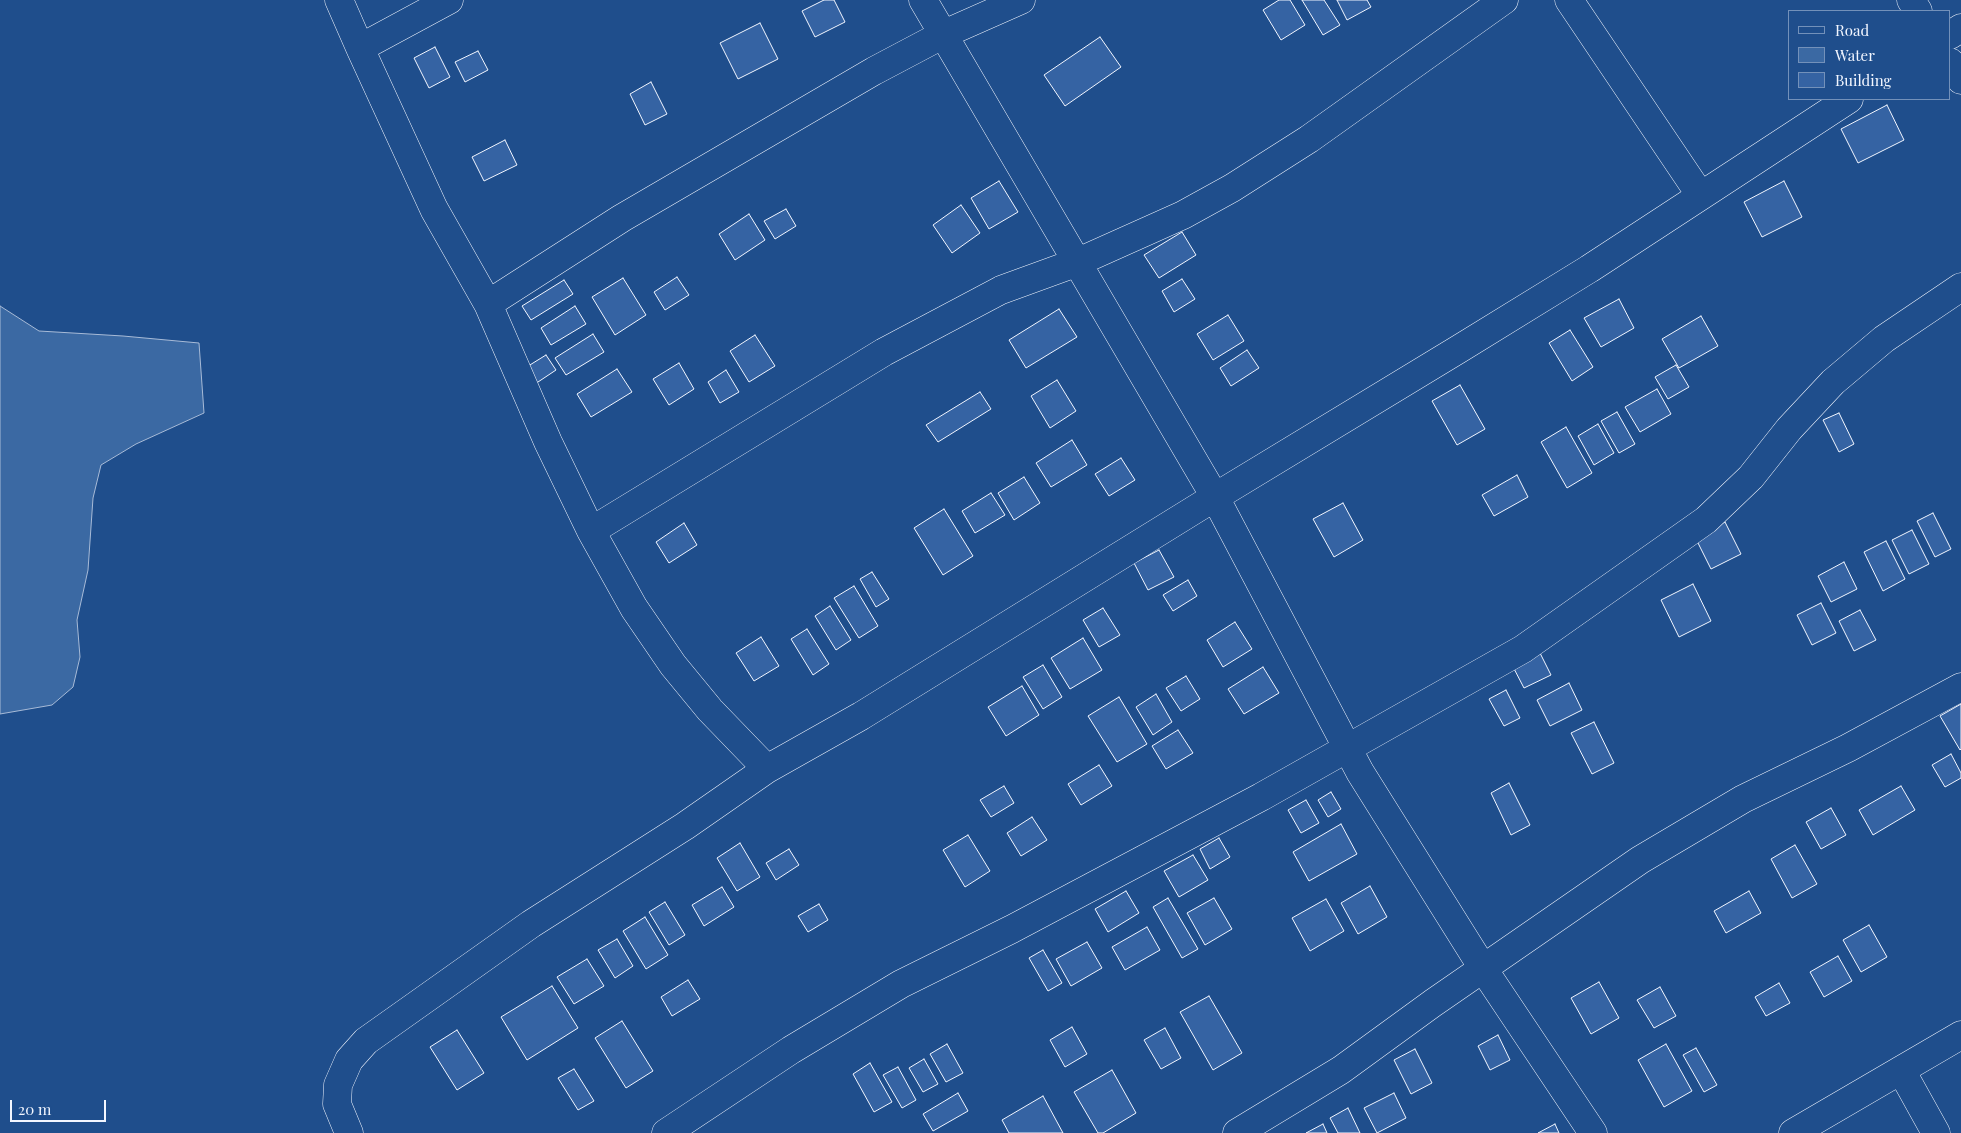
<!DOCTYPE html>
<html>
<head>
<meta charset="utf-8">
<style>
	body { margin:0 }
	#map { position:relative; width:1961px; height:1133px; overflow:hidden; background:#1f4e8c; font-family:"Playfair Display",serif }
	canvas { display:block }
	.legend { position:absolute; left:1788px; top:10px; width:162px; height:90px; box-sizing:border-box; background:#1f4e8c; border:1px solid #7391ba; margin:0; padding:6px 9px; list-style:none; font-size:15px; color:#f2f6ff }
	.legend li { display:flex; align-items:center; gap:10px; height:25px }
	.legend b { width:25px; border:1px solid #7391ba }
	.scale { position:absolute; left:10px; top:1100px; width:96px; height:22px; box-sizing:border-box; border:2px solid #f2f6ff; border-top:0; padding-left:6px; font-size:15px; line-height:18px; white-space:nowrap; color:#f2f6ff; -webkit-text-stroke:4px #1f4e8c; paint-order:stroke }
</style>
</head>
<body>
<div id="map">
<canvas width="1961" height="1133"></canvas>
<ul class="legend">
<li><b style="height:6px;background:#1f4e8c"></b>Road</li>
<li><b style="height:14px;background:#3b69a3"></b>Water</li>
<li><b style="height:14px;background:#3563a3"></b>Building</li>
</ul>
<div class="scale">20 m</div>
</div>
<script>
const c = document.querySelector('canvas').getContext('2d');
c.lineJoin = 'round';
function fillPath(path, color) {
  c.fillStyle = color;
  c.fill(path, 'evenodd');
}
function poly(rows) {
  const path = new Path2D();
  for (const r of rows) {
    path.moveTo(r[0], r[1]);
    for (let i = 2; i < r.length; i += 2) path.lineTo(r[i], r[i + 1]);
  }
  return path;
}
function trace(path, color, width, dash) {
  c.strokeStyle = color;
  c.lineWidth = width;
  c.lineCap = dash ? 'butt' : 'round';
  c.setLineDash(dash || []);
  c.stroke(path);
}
const water = poly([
	[0,306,39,331,123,336,199,343,204,413,136,444,101,465,93,498,88,570,77,620,80,657,73,687,52,705,0,714,0,306]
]);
fillPath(water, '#3b69a3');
trace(water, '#a8bbd7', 1);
const building = poly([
	[824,0,834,0,845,22,815,37,802,11,824,0],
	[1279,0,1290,0,1305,25,1281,40,1263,10,1279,0],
	[1302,0,1324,0,1340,25,1323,35,1302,0],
	[1337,0,1367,0,1371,7,1347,20,1337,0],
	[760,23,778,59,738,79,720,43,760,23],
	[1100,37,1121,67,1065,106,1044,75,1100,37],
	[435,47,450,77,429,88,414,58,435,47],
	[478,51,488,70,465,82,455,62,478,51],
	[651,82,667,114,645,125,630,94,651,82],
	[1887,105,1904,140,1858,163,1841,129,1887,105],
	[505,140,517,165,484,181,472,157,505,140],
	[999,181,1018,212,989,229,971,198,999,181],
	[1784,181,1802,217,1762,237,1744,202,1784,181],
	[961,205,980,233,952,253,933,225,961,205],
	[786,209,796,226,775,239,764,221,786,209],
	[749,214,765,240,735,260,719,234,749,214],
	[1182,232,1196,255,1159,278,1144,255,1182,232],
	[677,277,689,295,665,310,654,292,677,277],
	[623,278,646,315,615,335,592,297,623,278],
	[1182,279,1195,299,1174,312,1162,291,1182,279],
	[564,280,573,294,531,320,522,306,564,280],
	[1619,299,1634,328,1601,347,1584,318,1619,299],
	[575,306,586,324,551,345,541,328,575,306],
	[1059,309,1077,337,1026,368,1009,340,1059,309],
	[1228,315,1244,341,1213,360,1197,334,1228,315],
	[1701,316,1718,346,1679,368,1662,339,1701,316],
	[1570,330,1593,367,1572,381,1549,343,1570,330],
	[593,334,604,352,566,375,555,358,593,334],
	[755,335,775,366,749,382,730,351,755,335],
	[1247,350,1259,368,1231,386,1220,368,1247,350],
	[546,355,556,370,535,384,525,368,546,355],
	[679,363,694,389,669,405,653,379,679,363],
	[1676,365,1689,387,1668,399,1655,377,1676,365],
	[617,369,632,392,591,417,577,394,617,369],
	[726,370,739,392,720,403,708,382,726,370],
	[1057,380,1076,411,1050,428,1031,396,1057,380],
	[1460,385,1485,429,1457,445,1432,401,1460,385],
	[1657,389,1671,414,1640,432,1625,407,1657,389],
	[980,392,991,409,938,442,926,425,980,392],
	[1617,412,1635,444,1619,453,1601,421,1617,412],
	[1839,413,1854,444,1839,452,1823,420,1839,413],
	[1598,424,1614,453,1594,465,1578,436,1598,424],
	[1566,427,1592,473,1567,488,1541,442,1566,427],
	[1072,440,1087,465,1051,487,1036,463,1072,440],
	[1121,458,1135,480,1109,496,1095,474,1121,458],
	[1517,475,1528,497,1494,516,1482,495,1517,475],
	[1024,477,1040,503,1014,520,998,493,1024,477],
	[991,493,1005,515,975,533,962,511,991,493],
	[1343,503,1363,540,1334,557,1313,519,1343,503],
	[944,509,973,556,943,575,914,528,944,509],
	[1933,513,1951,549,1935,557,1917,521,1933,513],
	[1725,522,1741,554,1711,569,1695,537,1725,522],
	[684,523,697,545,669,563,656,542,684,523],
	[1912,530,1929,564,1909,574,1892,540,1912,530],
	[1886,541,1905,579,1883,591,1864,552,1886,541],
	[1159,550,1174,577,1148,590,1134,563,1159,550],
	[1844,562,1857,589,1831,602,1818,576,1844,562],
	[872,572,889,599,876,607,860,579,872,572],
	[1188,580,1197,596,1173,611,1163,595,1188,580],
	[1693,584,1711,621,1679,637,1661,600,1693,584],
	[854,586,878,626,859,638,834,598,854,586],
	[1821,603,1836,633,1812,645,1797,615,1821,603],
	[830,606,851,640,836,650,815,616,830,606],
	[1103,608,1120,635,1099,647,1083,620,1103,608],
	[1860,610,1876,640,1854,651,1839,621,1860,610],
	[1235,622,1252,649,1223,667,1207,640,1235,622],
	[807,629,829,664,813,675,791,639,807,629],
	[761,637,779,666,754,681,736,653,761,637],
	[1083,638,1102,670,1070,689,1051,658,1083,638],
	[1537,647,1551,675,1524,688,1510,661,1537,647],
	[1043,665,1062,697,1043,709,1023,677,1043,665],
	[1263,667,1279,693,1244,714,1228,689,1263,667],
	[1186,676,1200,699,1181,711,1166,688,1186,676],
	[1569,683,1582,710,1550,726,1537,700,1569,683],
	[1022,686,1039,715,1006,736,988,707,1022,686],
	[1506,690,1520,718,1504,726,1489,699,1506,690],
	[1156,694,1172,722,1153,735,1136,707,1156,694],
	[1119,697,1147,744,1117,762,1088,716,1119,697],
	[1961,704,1961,749,1960,750,1940,716,1961,704],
	[1594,722,1614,763,1592,774,1571,733,1594,722],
	[1178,730,1193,753,1166,769,1152,746,1178,730],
	[1951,754,1961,773,1961,778,1945,787,1932,765,1951,754],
	[1099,765,1112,786,1081,805,1068,784,1099,765],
	[1509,783,1530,825,1511,835,1491,793,1509,783],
	[1004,786,1014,803,991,817,980,800,1004,786],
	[1901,786,1915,810,1873,835,1859,810,1901,786],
	[1331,792,1341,809,1328,817,1318,800,1331,792],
	[1306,800,1319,823,1301,833,1288,810,1306,800],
	[1831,808,1846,835,1821,849,1806,822,1831,808],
	[1032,817,1047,840,1021,856,1007,833,1032,817],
	[1341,824,1357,854,1309,881,1293,852,1341,824],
	[968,835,990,871,965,887,943,850,968,835],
	[1219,838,1230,857,1210,869,1200,849,1219,838],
	[740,843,760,877,737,891,717,858,740,843],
	[1795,845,1817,884,1792,898,1771,859,1795,845],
	[789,849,799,865,776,880,766,863,789,849],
	[1193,855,1208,880,1179,897,1164,871,1193,855],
	[1370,886,1387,917,1358,934,1341,903,1370,886],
	[722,887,734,907,704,926,692,905,722,887],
	[1126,891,1139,913,1108,932,1095,909,1126,891],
	[1749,891,1761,913,1726,933,1714,911,1749,891],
	[1168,898,1198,949,1182,958,1153,907,1168,898],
	[1214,898,1232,929,1205,945,1187,913,1214,898],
	[1326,899,1344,931,1310,951,1292,918,1326,899],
	[665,902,685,935,669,945,649,912,665,902],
	[819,904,828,920,808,932,798,916,819,904],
	[645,917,668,955,646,969,623,931,645,917],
	[1869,925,1887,957,1861,972,1843,940,1869,925],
	[1147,927,1160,950,1125,970,1112,947,1147,927],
	[617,939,633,966,615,978,598,950,617,939],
	[1087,942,1102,968,1071,986,1056,959,1087,942],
	[1043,950,1062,983,1048,991,1029,958,1043,950],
	[1838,956,1852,981,1824,997,1810,972,1838,956],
	[587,959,604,986,574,1004,557,977,587,959],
	[688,980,700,999,672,1016,661,997,688,980],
	[1599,982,1619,1018,1591,1034,1571,998,1599,982],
	[1779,983,1790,1003,1766,1016,1755,997,1779,983],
	[552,986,578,1028,527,1060,501,1017,552,986],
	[1660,987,1676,1016,1654,1028,1637,1000,1660,987],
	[1209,996,1242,1053,1213,1070,1180,1012,1209,996],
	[622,1021,653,1071,626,1088,595,1038,622,1021],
	[1072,1027,1087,1054,1065,1067,1050,1040,1072,1027],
	[1165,1028,1181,1058,1161,1069,1144,1040,1165,1028],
	[457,1030,484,1073,457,1090,430,1047,457,1030],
	[1498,1035,1510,1060,1490,1070,1478,1046,1498,1035],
	[947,1044,963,1073,946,1082,930,1054,947,1044],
	[1666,1044,1692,1091,1664,1107,1638,1060,1666,1044],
	[1696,1048,1717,1085,1704,1092,1683,1055,1696,1048],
	[1415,1049,1432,1083,1411,1094,1394,1060,1415,1049],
	[924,1059,938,1084,923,1092,909,1068,924,1059],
	[870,1063,892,1102,874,1112,853,1074,870,1063],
	[898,1067,916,1100,902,1108,883,1075,898,1067],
	[574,1069,594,1101,578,1110,558,1078,574,1069],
	[1112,1070,1136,1113,1103,1133,1098,1133,1074,1092,1112,1070],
	[958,1093,968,1111,933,1131,923,1114,958,1093],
	[1394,1093,1406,1118,1377,1133,1364,1108,1394,1093],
	[1043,1096,1063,1133,1009,1133,1002,1120,1043,1096],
	[1348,1108,1360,1133,1338,1133,1330,1118,1348,1108],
	[1323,1124,1327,1133,1306,1133,1323,1124],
	[1555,1124,1559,1133,1538,1133,1555,1124]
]);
fillPath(building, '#3563a3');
trace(building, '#f2f6ff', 1);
const minor = poly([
	[339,0,360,48,449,0],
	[923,0,1215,497,1360,772,1484,970,1593,1133],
	[1569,0,1701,196],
	[1911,0,1918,11],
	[1950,35,1961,28],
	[360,48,434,209,488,304],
	[1950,62,1961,80],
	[591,531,884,352,1001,290,1078,262,1183,215,1232,188,1309,139,1504,0],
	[767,769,710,710,673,665,634,608,591,531,548,442,488,304,622,218,874,71,944,34,1021,0],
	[1901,1070,1936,1133],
	[349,1133,337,1104,338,1085,349,1060,366,1041,531,924,685,826,767,769,861,716,1215,497,1459,349,1589,269,1849,99],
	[666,1133,791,1050,901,984,1012,929,1261,797,1523,649,1706,520,1751,477,1789,429,1833,382,1884,339,1961,287],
	[1237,1133,1341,1070,1433,1003,1640,860,1743,799,1848,748,1961,687],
	[1793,1133,1961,1035]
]);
trace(minor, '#f2f6ff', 29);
trace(minor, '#1f4e8c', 28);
</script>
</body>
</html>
